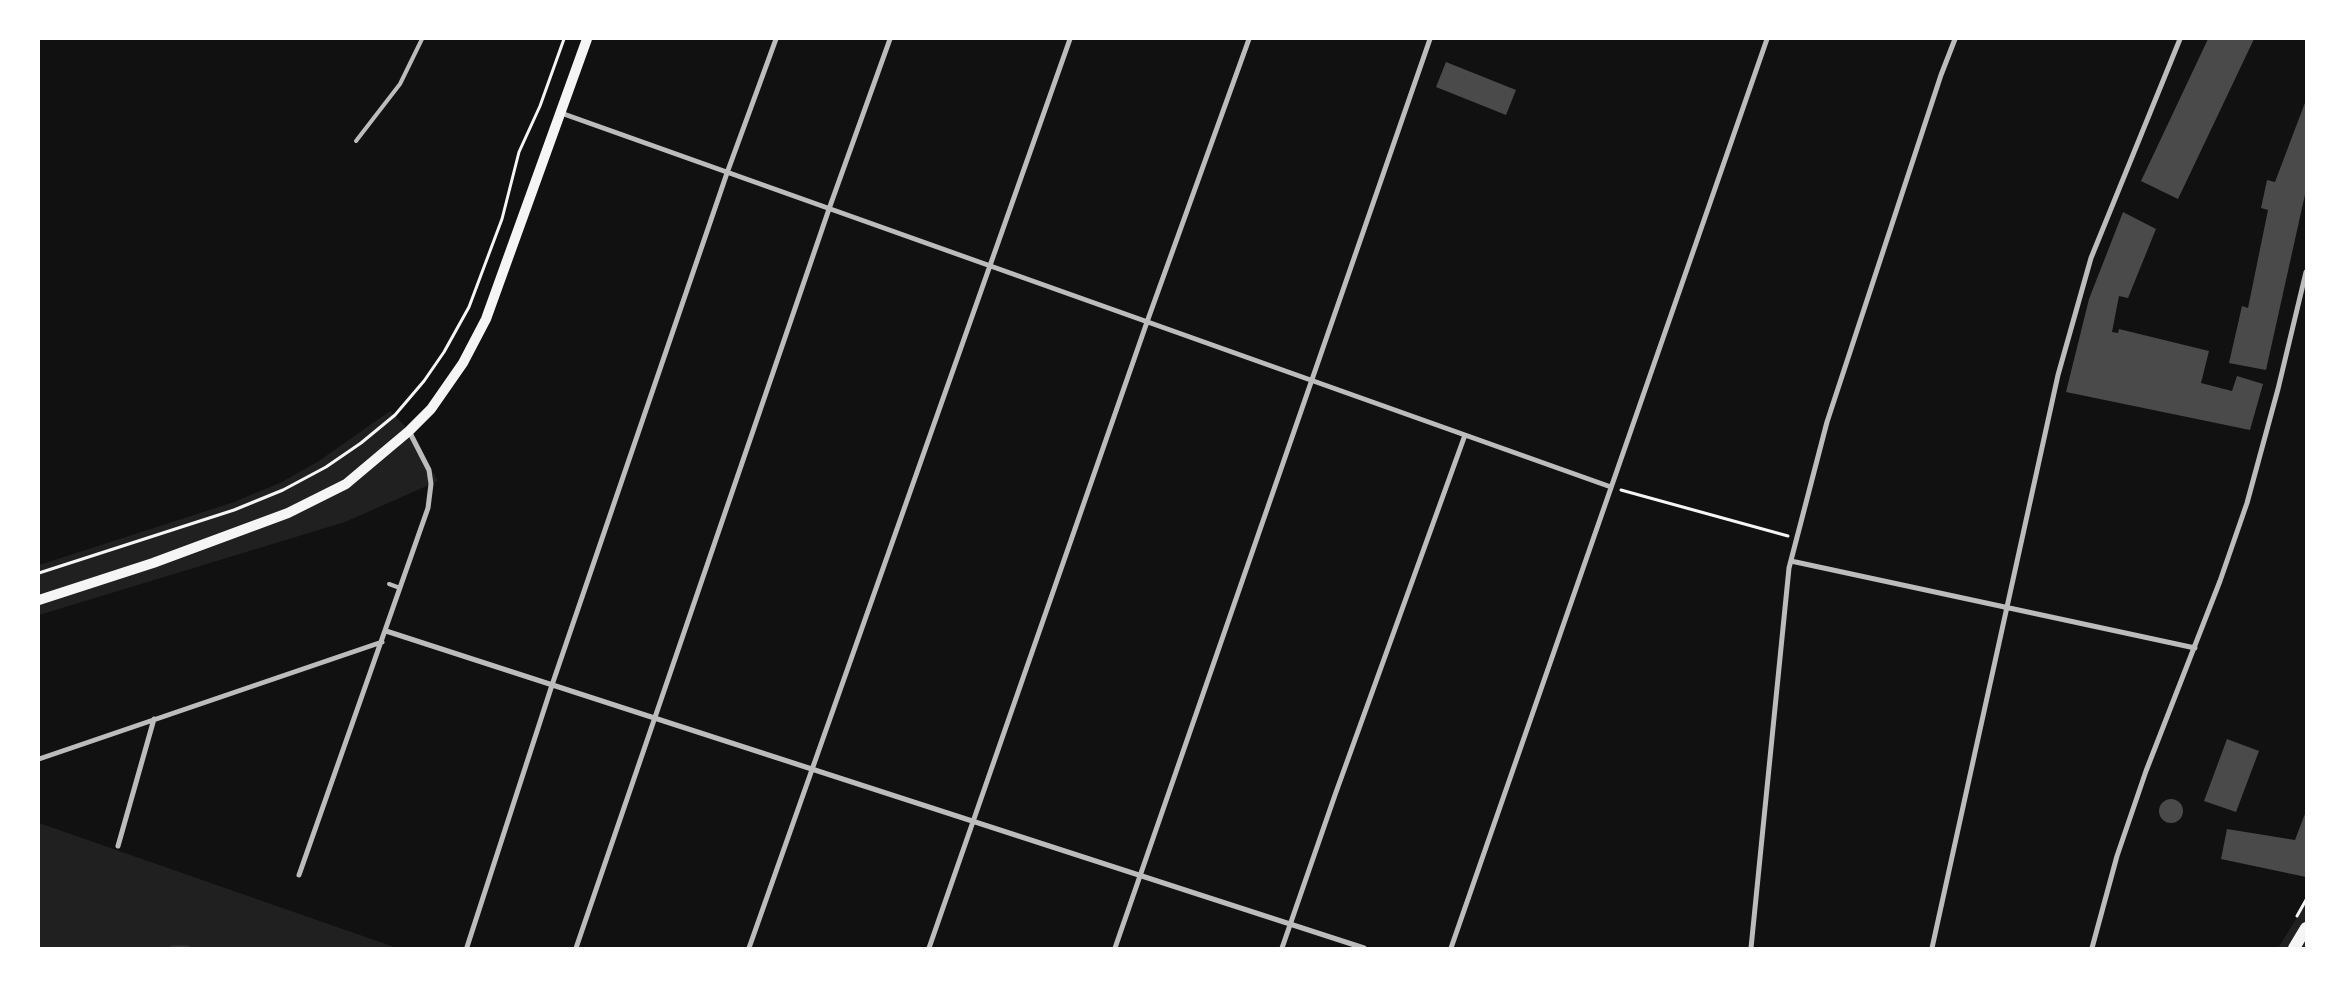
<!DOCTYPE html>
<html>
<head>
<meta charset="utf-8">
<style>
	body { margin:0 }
	#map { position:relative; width:2345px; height:987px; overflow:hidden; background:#111; font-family:"Source Sans 3",sans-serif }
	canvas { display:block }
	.frame { position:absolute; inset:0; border:40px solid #fff; pointer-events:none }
</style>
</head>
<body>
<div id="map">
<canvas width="2345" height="987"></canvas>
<div class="frame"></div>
</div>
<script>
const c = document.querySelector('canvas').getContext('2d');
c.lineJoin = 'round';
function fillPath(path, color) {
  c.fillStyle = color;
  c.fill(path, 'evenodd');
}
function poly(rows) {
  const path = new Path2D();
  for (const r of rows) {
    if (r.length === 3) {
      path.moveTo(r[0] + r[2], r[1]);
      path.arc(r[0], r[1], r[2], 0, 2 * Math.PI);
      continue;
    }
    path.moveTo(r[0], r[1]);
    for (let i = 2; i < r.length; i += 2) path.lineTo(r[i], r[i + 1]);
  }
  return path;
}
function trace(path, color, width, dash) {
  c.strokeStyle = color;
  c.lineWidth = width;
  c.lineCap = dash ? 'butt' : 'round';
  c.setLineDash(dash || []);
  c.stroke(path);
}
fillPath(poly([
	[390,411,410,431,438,481,345,522,39,615,39,565,231,503,280,483,319,461],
	[39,823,397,948,39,948],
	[2306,903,2306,948,2278,948]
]), '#202020');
trace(poly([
	[172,948,188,948]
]), '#333', 5);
fillPath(poly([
	[2208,39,2254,39,2178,199,2141,181],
	[1446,62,1516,90,1506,115,1436,87],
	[2306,100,2306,190,2266,370,2229,363,2242,306,2248,308,2268,210,2261,208,2267,180,2275,182],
	[2123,212,2156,229,2128,298,2119,296,2112,332,2118,333,2119,329,2209,351,2201,383,2232,391,2237,376,2263,384,2250,430,2066,392,2089,299],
	[2227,739,2259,751,2236,812,2204,801],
	[2171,811,12],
	[2306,811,2306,877,2221,859,2227,829,2295,840]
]), '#4a4a4a');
trace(poly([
	[1621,490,1788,536],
	[39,573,234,510,283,490,326,467,361,443,395,415,424,381,444,352,469,307,502,219,519,152,540,106,564,39],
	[2297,916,2306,900]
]), '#f5f5f5', 3);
trace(poly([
	[356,141,400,84,422,39],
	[389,584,400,588]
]), '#bcbcbc', 4);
trace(poly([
	[561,113,1611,487],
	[1791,561,2195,648],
	[386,631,1364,948],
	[39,759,382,642],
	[118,846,154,719],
	[299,875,428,508,431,484,429,470,409,431],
	[467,947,552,685,727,173,776,39],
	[576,948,829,209,890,39],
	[749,948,1070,39],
	[929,948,1147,322,1249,39],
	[1115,948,1430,39],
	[1282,948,1335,795,1465,435],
	[1451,948,1767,39],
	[1751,948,1789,568,1827,422,1941,75,1955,39],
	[1932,948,2058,375,2091,258,2180,39],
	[2092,948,2117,856,2146,771,2220,581,2247,503,2278,389,2306,272]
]), '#bcbcbc', 5);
trace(poly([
	[39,600,153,563,288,513,346,484,409,431,431,409,463,363,486,319,587,39]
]), '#f5f5f5', 10);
trace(poly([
	[2294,948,2306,928]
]), '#f5f5f5', 12);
</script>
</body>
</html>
